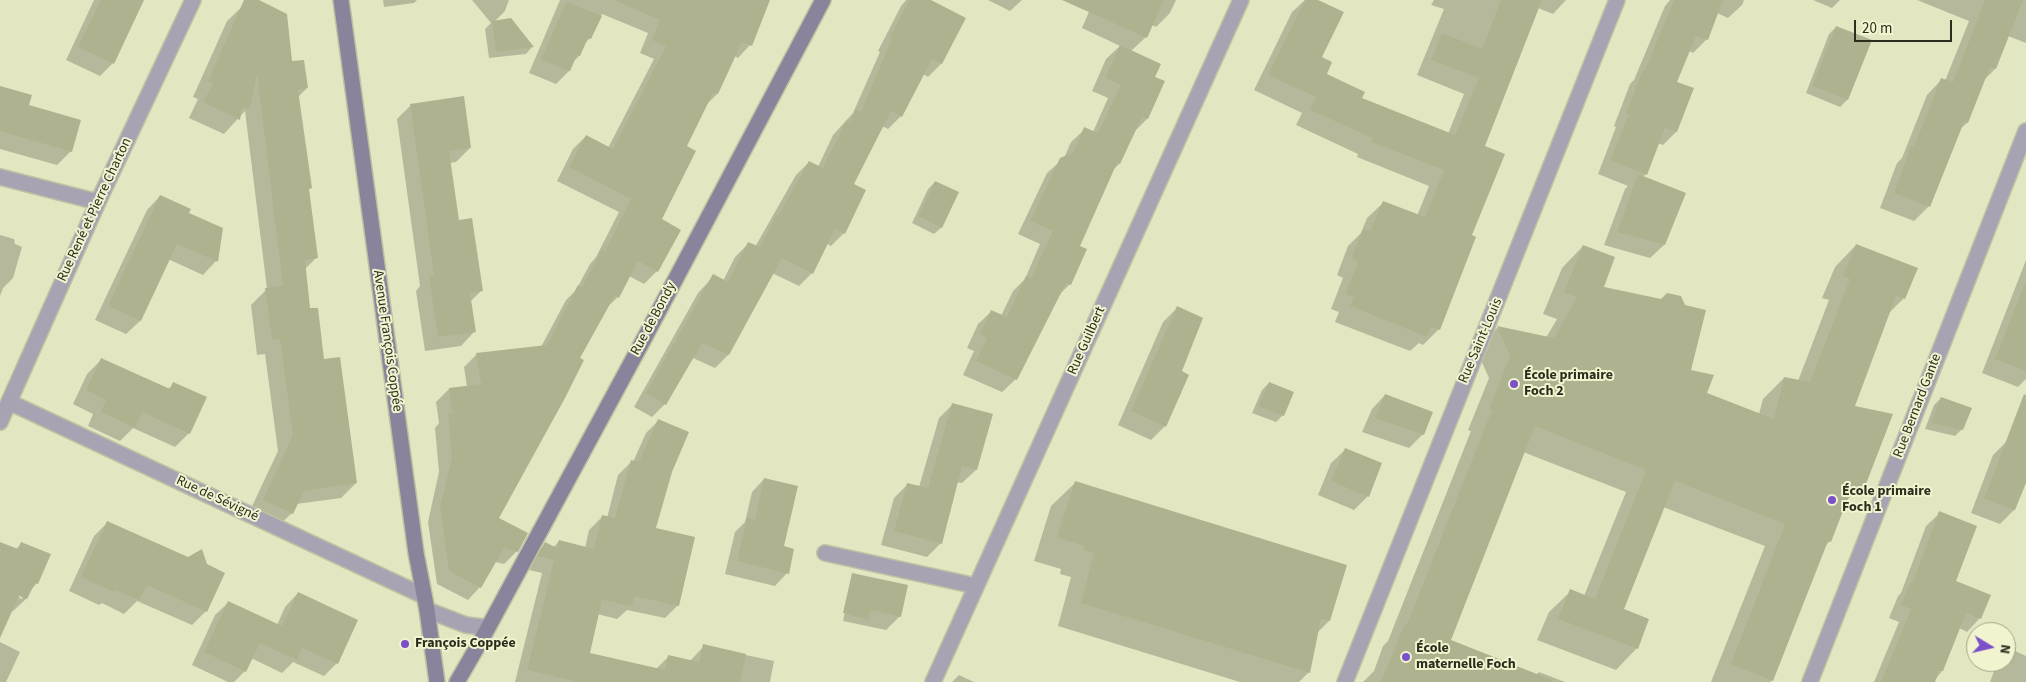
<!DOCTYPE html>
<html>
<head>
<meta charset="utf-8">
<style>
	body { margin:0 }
	#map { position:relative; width:2026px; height:682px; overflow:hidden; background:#e3e7c1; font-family:"Source Sans 3",sans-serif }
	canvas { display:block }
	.north { position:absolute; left:1966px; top:622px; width:50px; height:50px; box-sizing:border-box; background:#f1f4ce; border:1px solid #a2a488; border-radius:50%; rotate:99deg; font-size:14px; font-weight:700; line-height:20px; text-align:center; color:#2c2d1f }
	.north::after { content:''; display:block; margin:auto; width:18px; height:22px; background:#7b51ca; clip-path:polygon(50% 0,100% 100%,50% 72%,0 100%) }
	.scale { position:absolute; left:1854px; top:20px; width:98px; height:22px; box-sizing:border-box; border:2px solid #2c2d1f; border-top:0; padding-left:6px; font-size:15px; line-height:18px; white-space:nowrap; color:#2c2d1f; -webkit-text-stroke:4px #f1f4ce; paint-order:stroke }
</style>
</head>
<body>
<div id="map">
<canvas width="2026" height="682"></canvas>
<div class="north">N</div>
<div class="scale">20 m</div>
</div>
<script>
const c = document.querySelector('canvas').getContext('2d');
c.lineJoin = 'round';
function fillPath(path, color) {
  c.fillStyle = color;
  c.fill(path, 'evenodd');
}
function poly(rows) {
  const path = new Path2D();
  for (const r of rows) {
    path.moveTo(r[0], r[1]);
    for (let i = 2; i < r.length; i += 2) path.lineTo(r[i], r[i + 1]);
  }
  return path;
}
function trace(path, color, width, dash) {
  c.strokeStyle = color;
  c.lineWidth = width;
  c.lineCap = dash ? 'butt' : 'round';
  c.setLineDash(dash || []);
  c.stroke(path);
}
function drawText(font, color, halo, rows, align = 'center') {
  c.font = font + ' "Source Sans 3",sans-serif';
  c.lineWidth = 4;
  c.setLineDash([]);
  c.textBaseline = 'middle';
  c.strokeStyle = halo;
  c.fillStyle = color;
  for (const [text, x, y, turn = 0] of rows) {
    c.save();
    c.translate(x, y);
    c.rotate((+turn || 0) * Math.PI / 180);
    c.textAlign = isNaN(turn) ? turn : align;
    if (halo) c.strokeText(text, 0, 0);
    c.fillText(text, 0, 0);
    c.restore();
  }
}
fillPath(poly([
	[94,0,142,0,113,63,100,76,66,60],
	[249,0,256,0,307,88,298,97,310,188,308,190,317,257,305,269,309,309,356,483,341,498,296,504,292,513,276,528,248,515,278,451,265,354,257,355,251,305,267,289,245,111,224,134,189,118,198,99,193,97,227,21],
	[383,0,417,0,414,3,384,7],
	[472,0,509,0,505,11,494,22,532,47,526,54,489,58,485,29,491,23],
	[560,0,769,0,750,45,738,58,734,56,717,94,705,106,685,147,660,220,657,271,644,284,629,276,618,297,605,309,497,519,517,551,504,564,495,562,480,587,468,600,437,584,428,522,439,472,435,428,439,423,436,402,449,389,467,387,464,367,477,354,541,347,566,300,576,290,590,264,596,257,619,212,557,181,573,149,586,136,608,148,654,59,640,53,648,33,602,14,590,38,584,44,579,56,573,62,569,71,556,84,529,73],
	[906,0,928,0,964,18,941,64,928,77,923,74,901,116,888,129,882,126,853,185,844,233,831,246,827,244,812,273,799,286,772,273,728,355,715,368,693,358,665,404,652,417,634,407,698,293,711,279,723,281,735,257,748,244,755,247,796,175,809,162,818,167,833,135,853,113,880,52,878,51,901,6],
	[988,0,1022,0,1010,11],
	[1094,0,1176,0,1170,13,1156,27,1152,25,1146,37,1131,51,1154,77,1163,82,1147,119,1135,131,1119,164,1113,170,1078,247,1070,284,1057,297,1016,379,1002,392,963,375,974,351,967,348,978,324,992,311,1001,316,1013,291,1025,279,1040,244,1018,234,1047,173,1064,158,1071,142,1085,129,1093,132,1108,98,1092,91,1106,59,1120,46,1082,28],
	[1305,0,1316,0,1320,58,1325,74,1361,99,1448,134,1464,94,1417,75,1444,9,1431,5,1434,0,1566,0,1553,14,1538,8,1483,147,1470,236,1439,329,1423,345,1419,343,1410,351,1335,322,1339,312,1331,309,1343,278,1337,275,1348,246,1361,233,1367,218,1383,203,1417,216,1429,186,1357,157,1358,154,1296,125,1302,113,1254,90,1292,12],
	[1670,0,1744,0,1742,5,1728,18,1717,13,1707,39,1693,53,1689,51,1676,83,1692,89,1676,132,1663,145,1658,143,1646,174,1643,177,1664,245,1650,258,1604,245,1625,189,1628,186,1598,174,1616,127,1614,126,1630,84,1634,80,1665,6],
	[1813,0,1840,0,1832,8],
	[1917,0,2026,0,2026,43,2008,36,1995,69,1984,80,1967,123,1960,129,1929,206,1914,221,1880,208,1897,163,1902,158,1927,95,1942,79,1945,81,1969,21],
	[1836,27,1847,100,1840,107,1806,93,1829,34],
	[0,88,28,106,71,151,57,165,0,149],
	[411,105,470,148,456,162,450,163,458,222,482,290,470,302,474,332,461,346,425,351,416,291,420,286,397,119],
	[935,182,957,193,941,228,934,234,912,223,928,189],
	[160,196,187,213,222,229,216,261,203,275,168,259,140,321,126,334,95,320,147,210],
	[0,235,14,239,15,244,22,247,13,278,3,288,0,296],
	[1856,245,1904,298,1888,314,1853,407,1865,483,1844,503,1830,541,1825,546,1771,682,1711,682,1765,546,1663,507,1622,610,1637,648,1616,670,1537,640,1549,612,1571,591,1584,596,1626,492,1523,452,1449,641,1536,675,1539,672,1565,682,1363,682,1374,671,1383,646,1388,641,1471,431,1468,430,1489,378,1476,349,1497,328,1546,338,1557,319,1543,314,1562,268,1583,246,1602,288,1689,371,1705,393,1759,414,1763,399,1784,378,1798,381,1829,300,1822,298,1835,267],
	[2026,260,2026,379,2018,387,1982,373],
	[1177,308,1180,372,1165,426,1151,440,1118,425,1163,322],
	[101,360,168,389,174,384,189,433,175,447,133,428,120,441,88,426,93,414,73,404,87,374],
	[1269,383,1283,415,1276,422,1252,413,1262,390],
	[1385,395,1423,434,1409,448,1362,432,1372,409],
	[1941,398,1962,429,1955,436,1925,429,1934,405],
	[953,404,976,470,962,483,956,482,941,543,927,557,881,545,894,498,908,484,919,487,939,418],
	[659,420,671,471,655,529,678,605,665,618,627,610,617,619,597,614,588,654,655,670,669,656,690,661,704,646,774,661,770,682,515,682,542,573,525,569,532,557,545,544,553,548,559,541,585,548,589,530,602,517,607,518,618,475,631,462,633,462,646,433],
	[2007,441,2026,446,2026,479,2014,510,2000,524,1971,513,1993,455],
	[1345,450,1368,496,1354,510,1318,495,1331,463],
	[764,479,787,573,775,586,725,574,735,532,745,522,752,492],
	[1075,483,1329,621,1317,633,1309,672,1299,682,1240,682,1058,626,1071,577,1060,574,1061,569,1034,561,1051,506],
	[1940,513,1954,581,1980,618,1967,632,1959,628,1942,671,1933,682,1874,682,1899,622,1889,618,1898,596,1901,593,1926,526],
	[108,522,206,611,192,625,137,601,124,614,102,603,99,605,69,591,94,536],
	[22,543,37,583,30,591,26,599,13,611,11,610,0,635,0,548,15,550],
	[13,594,22,596,22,599],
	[850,590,900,616,886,630,843,621],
	[298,593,337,663,324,676,293,662,282,673,251,658,245,671,234,682,228,682,192,665,215,615,229,602,277,625,285,607],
	[0,642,20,652,6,682,0,682],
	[2011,649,2026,656,2026,682,1990,682,1997,663,2006,662,2006,655],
	[959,675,974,682,952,682]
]), '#0003');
fillPath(poly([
	[101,0,144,0,114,64,78,47],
	[244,0,259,0,287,14,292,61,304,60,308,88,298,90,312,188,309,189,318,258,305,260,310,308,318,308,324,359,340,357,357,483,304,491,293,514,263,500,293,435,280,339,272,340,265,288,283,286,257,74,250,108,242,108,240,120,203,102,213,84,208,81],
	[614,0,770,0,752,46,742,42,718,94,713,93,687,146,696,151,662,219,681,230,658,272,638,261,619,298,615,295,580,358,584,360,565,398,499,518,528,533,518,552,504,548,481,588,449,571,440,507,452,458,448,413,452,413,449,388,481,384,476,353,547,345,578,285,582,287,602,249,605,251,631,199,569,167,586,135,613,149,666,46,652,40,660,20],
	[909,0,931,0,966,18,942,64,932,59,902,117,891,111,854,184,866,190,845,234,835,229,813,274,782,258,729,355,702,343,666,405,646,393,713,274,728,282,748,242,760,247,776,215,778,216,809,161,823,168,846,121,849,122,856,109,861,112,892,38,890,37],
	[1062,0,1164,0,1147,38],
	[1305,0,1318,0,1344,12,1322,57,1332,62,1327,74,1365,92,1362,98,1455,135,1479,78,1431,60,1442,33,1482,49,1501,0,1542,0,1485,146,1505,154,1472,235,1476,237,1440,330,1431,327,1427,337,1350,306,1354,297,1345,294,1358,262,1351,259,1363,229,1370,231,1383,201,1425,217,1444,170,1371,142,1373,138,1310,110,1316,97,1268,75],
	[1674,0,1723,0,1708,40,1696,36,1677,82,1694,88,1677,132,1665,128,1647,175,1610,160,1629,114,1626,113,1643,69,1645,70],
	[1985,0,2023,0,1996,69,1990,67,1968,123,1964,122,1930,207,1894,193,1911,146,1914,147,1941,78,1953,82],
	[566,2,602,16,591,39,588,38,580,56,577,55,570,71,541,60],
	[511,18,534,47,496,52,492,21],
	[1836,26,1872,40,1848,100,1812,86],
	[1120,45,1161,64,1155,77,1165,81,1148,119,1142,117,1120,164,1117,163,1080,246,1087,249,1071,285,1066,283,1017,380,976,361,987,338,980,334,991,310,1007,317,1026,276,1031,278,1053,231,1030,221,1060,158,1073,153,1084,127,1098,133,1121,85,1105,78],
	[0,86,32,95,29,105,81,120,72,152,0,131],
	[464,96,471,148,449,151,459,220,472,218,483,291,470,293,476,332,438,337,429,276,434,275,410,104],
	[1638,174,1686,193,1665,245,1617,232],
	[935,181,959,192,942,228,918,216],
	[160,195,191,209,189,213,223,228,218,262,177,244,141,321,108,306],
	[1856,244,1918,268,1905,299,1896,296,1855,406,1893,414,1866,484,1851,490,1831,542,1828,541,1773,681,1731,664,1785,524,1675,481,1624,609,1649,619,1638,649,1558,619,1570,589,1595,599,1646,470,1535,426,1451,640,1552,680,1552,682,1381,682,1405,623,1407,624,1492,410,1489,409,1510,356,1497,326,1554,338,1577,297,1564,292,1583,245,1615,257,1604,287,1661,299,1667,293,1681,296,1685,305,1706,310,1691,370,1714,375,1707,393,1774,419,1784,377,1810,382,1850,279,1843,276],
	[2024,285,2026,285,2026,371,1995,359],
	[1177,306,1203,318,1182,371,1189,375,1166,427,1131,411],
	[101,358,170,389,173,382,207,397,190,434,142,412,135,428,101,412,106,400,86,390],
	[1269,382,1294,392,1284,416,1258,406],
	[1385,394,1433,412,1424,435,1375,418],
	[2024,394,2026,395,2026,483,2015,510,1984,499],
	[1941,397,1972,408,1963,430,1931,423],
	[952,403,993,414,977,470,962,466,942,544,894,531,907,483,928,488],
	[658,419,689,432,672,472,656,528,695,537,679,606,634,596,632,606,602,600,590,653,665,670,668,655,699,662,703,644,746,654,740,682,578,682,527,670,554,560,537,556,545,542,557,548,559,540,594,549,602,515,615,518,631,460,639,462],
	[1345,448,1382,463,1369,497,1331,481],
	[764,478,798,486,784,546,794,549,789,574,737,561,747,518,755,520],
	[1075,481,1347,565,1330,621,1321,619,1310,673,1081,603,1094,553,1083,550,1084,546,1057,537],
	[1939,511,1977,526,1956,581,1991,595,1981,619,1966,613,1943,671,1939,671,1935,682,1881,682,1911,609,1901,605,1911,581,1913,582],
	[107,521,188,557,202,549,207,564,225,573,207,612,147,585,139,600,115,590,114,592,81,577],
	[0,542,18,549,21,542,51,554,38,584,35,583,27,599,19,596,0,638],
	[852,573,908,585,901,617,871,610,868,620,843,613],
	[298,592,358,620,338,664,302,648,297,660,260,643,246,672,204,652,228,601,282,626]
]), '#afb28e');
const street = poly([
	[0,177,98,202],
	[9,402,424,596],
	[0,422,98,202,193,0],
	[825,553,976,586],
	[427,610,466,625,483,627,483,637],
	[933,682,1241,0],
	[1345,682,1617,0],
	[1810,682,2026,131]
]);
const secondary = poly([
	[341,0,416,553,427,610,437,682],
	[457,682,483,637,645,337,823,0]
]);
trace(street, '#bec2a1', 18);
trace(secondary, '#bec2a1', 18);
trace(street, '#a7a3b3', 15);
trace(secondary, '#89849b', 15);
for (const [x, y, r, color] of [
	[1514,384,5,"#7b51ca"],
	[1832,500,5,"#7b51ca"],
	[405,644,5,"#7b51ca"],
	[1406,657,5,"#7b51ca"]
]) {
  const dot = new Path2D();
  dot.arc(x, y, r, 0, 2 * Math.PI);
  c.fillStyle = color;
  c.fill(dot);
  trace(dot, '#f1f4ce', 2);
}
drawText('14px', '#2c2d1f', '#f1f4ce', [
	["Rue René et Pierre Charton",95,210,-65],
	["Rue de Bondy",654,319,-62],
	["Avenue François Coppée",387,341,82],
	["Rue Guilbert",1087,341,-66],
	["Rue Saint-Louis",1481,341,-67],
	["Rue Bernard Gante",1918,406,-69],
	["Rue de Sévigné",217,499,25]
]);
drawText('bold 14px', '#2c2d1f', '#f1f4ce', [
	["École primaire",1524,376],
	["Foch 2",1524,392],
	["École primaire",1842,492],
	["Foch 1",1842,508],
	["François Coppée",415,644],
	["École",1416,649],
	["maternelle Foch",1416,665]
], 'left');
</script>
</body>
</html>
